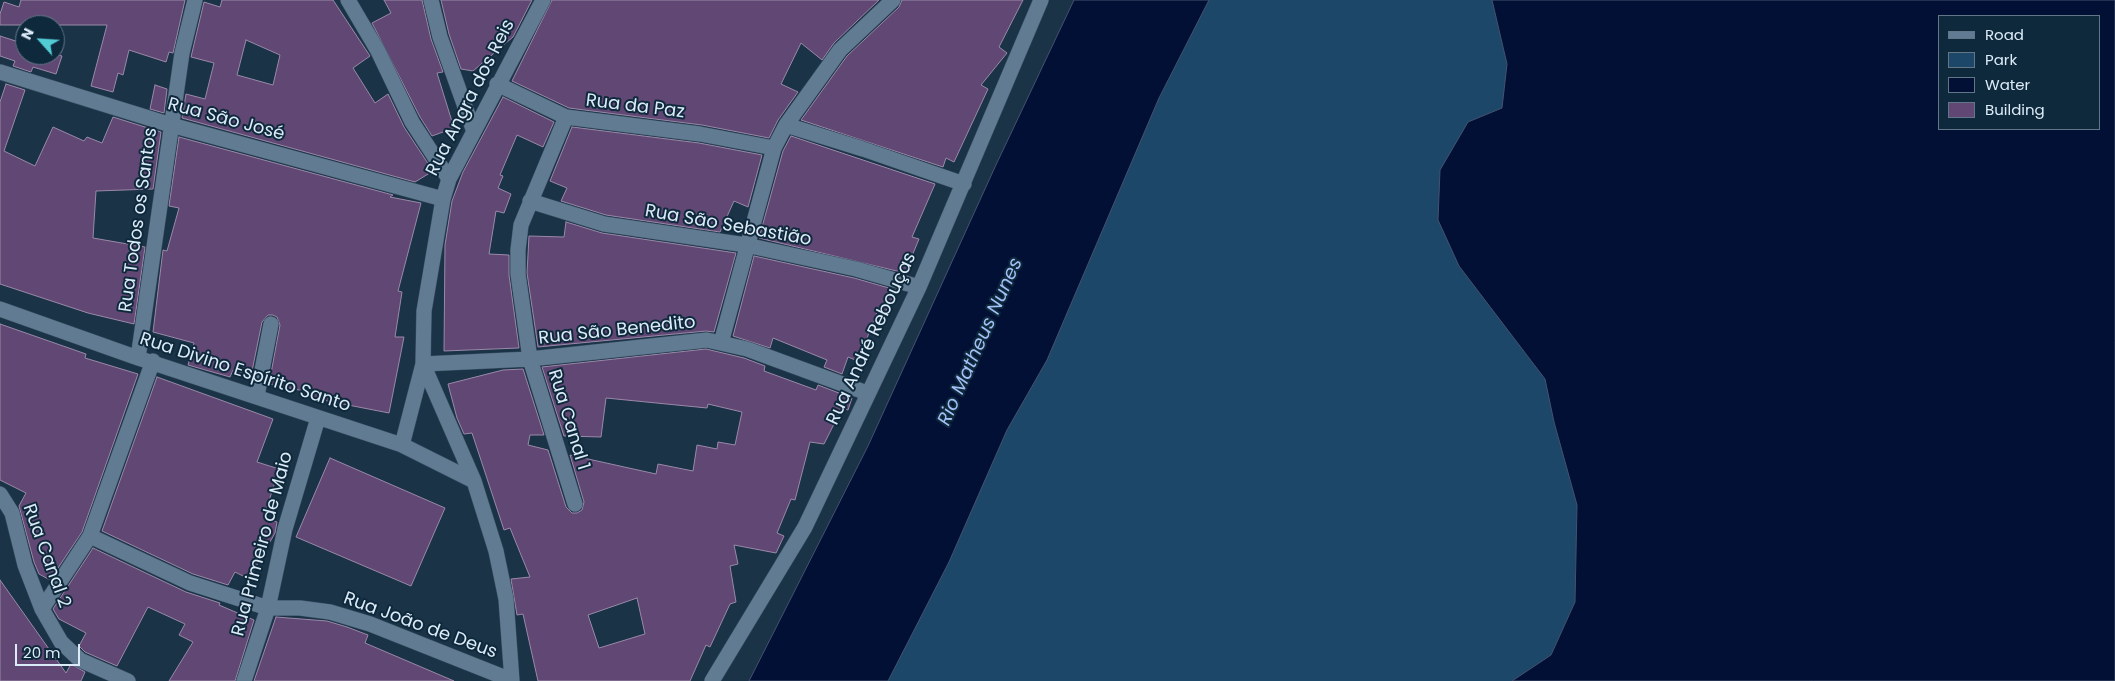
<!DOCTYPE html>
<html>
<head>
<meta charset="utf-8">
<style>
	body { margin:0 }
	#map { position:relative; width:2115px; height:681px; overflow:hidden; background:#1a3347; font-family:Poppins,sans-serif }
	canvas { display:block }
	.legend { position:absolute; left:1938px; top:15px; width:162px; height:115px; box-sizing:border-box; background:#0f293c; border:1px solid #617787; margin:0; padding:6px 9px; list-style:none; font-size:15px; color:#dcebf8 }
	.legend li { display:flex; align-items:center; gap:10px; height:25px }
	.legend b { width:25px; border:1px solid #617787 }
	.north { position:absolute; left:15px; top:15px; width:50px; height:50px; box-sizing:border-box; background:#0f293c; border:1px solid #617787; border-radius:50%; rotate:296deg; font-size:14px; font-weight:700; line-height:20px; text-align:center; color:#dcebf8 }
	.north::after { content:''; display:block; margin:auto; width:18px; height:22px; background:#51ccd4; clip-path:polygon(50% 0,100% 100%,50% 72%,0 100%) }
	.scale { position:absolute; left:15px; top:644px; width:65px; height:22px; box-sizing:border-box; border:2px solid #dcebf8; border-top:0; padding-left:6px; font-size:15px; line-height:18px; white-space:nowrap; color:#dcebf8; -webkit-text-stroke:4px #0f293c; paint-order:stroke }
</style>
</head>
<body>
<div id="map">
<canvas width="2115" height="681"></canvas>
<ul class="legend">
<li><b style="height:6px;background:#607b92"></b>Road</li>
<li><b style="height:14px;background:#1d4768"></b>Park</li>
<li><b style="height:14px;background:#031036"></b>Water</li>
<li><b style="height:14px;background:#614874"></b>Building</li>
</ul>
<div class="north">N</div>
<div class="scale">20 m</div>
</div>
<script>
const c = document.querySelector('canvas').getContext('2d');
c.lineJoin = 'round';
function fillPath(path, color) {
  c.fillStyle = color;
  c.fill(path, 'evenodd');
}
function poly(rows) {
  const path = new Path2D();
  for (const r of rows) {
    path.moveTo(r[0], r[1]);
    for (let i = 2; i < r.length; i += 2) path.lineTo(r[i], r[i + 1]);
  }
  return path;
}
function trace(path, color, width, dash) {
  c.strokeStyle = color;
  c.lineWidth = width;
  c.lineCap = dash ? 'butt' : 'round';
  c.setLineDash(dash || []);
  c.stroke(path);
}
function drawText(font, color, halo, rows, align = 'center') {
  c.font = font + ' Poppins,sans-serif';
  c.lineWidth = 4;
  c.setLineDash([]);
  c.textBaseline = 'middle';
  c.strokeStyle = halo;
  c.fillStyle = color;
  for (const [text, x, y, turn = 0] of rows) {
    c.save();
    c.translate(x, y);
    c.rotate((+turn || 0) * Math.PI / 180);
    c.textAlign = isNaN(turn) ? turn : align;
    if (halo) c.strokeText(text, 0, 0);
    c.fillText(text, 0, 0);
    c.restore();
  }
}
fillPath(poly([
	[1209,0,1492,0,1507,64,1502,108,1468,122,1459,266,1545,379,1554,422,1577,505,1575,602,1551,655,1512,681,888,681,1007,430,1047,360,1159,98]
]), '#1d4768');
const water = poly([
	[1074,0,1209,0,1159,98,1047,360,1007,430,949,562,888,681,749,681,868,446,995,167,1074,0],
	[1492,0,2115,0,2115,681,1512,681,1551,655,1575,602,1577,505,1554,422,1545,379,1459,266,1438,220,1440,170,1468,122,1502,108,1507,64,1492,0],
	[1939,16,2099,16,2099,129,1939,129,1939,16]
]);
fillPath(water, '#031036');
trace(water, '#445270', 1);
const building = poly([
	[21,0,185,0,173,53,169,52,166,62,129,50,123,75,118,73,113,92,91,86,107,25,0,25,0,14,4,2,19,7,21,0],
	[222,0,333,0,370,56,353,68,375,103,388,94,404,127,433,171,415,182,182,118,186,94,205,99,214,63,191,57,204,2,220,7,222,0],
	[246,40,280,55,273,85,237,75,246,40],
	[384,0,422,0,431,39,443,72,437,73,454,128,432,136,420,117,372,23,391,13,384,0],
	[441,0,532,0,513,37,473,71,461,69,449,34,441,0],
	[552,0,879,0,834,43,822,60,801,43,781,84,798,92,778,120,769,138,702,125,569,108,512,81,552,0],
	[902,0,1023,0,999,47,1007,53,981,85,988,89,954,162,946,158,943,167,801,120,847,56,899,7,902,0],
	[0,36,25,44,25,55,55,54,62,56,56,74,33,67,31,72,13,66,15,61,0,56,0,36],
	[6,84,25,90,4,151,35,166,53,127,84,141,87,137,102,143,113,117,161,132,153,189,96,191,93,238,145,247,134,324,88,313,0,284,0,102,6,84],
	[155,85,167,89,164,113,150,109,155,85],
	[503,97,554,122,543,147,517,135,500,175,503,176,498,188,511,194,504,213,496,211,489,254,509,255,509,275,519,348,444,351,445,245,452,201,463,172,503,97],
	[572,127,699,143,762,155,748,207,734,201,720,232,606,215,561,201,567,188,550,181,572,127],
	[791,136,935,184,912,237,919,239,905,273,759,238,783,151,791,136],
	[179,137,393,195,390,197,421,203,398,291,402,292,395,337,404,337,389,413,302,396,304,391,269,384,280,325,277,317,273,315,268,315,262,322,251,376,233,370,230,377,188,365,194,343,153,332,163,250,167,251,179,208,169,206,179,137],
	[566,222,602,233,736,253,714,332,706,331,538,347,527,273,529,236,564,237,566,222],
	[754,256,854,278,896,290,885,313,878,310,858,361,848,357,842,374,824,367,827,360,773,338,770,348,733,336,754,256],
	[0,324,86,354,85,358,138,374,82,532,50,580,39,574,34,562,19,506,26,493,0,480,0,324],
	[706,349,744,358,765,366,764,371,816,390,818,385,852,398,848,410,842,408,824,444,810,442,795,500,791,499,777,533,784,536,776,553,734,545,738,564,730,566,736,602,730,604,710,647,706,645,690,681,538,681,523,614,517,615,511,579,530,577,510,528,504,530,472,433,464,434,457,418,448,384,503,370,523,369,544,435,530,435,528,445,548,450,566,507,572,513,577,513,582,510,584,502,570,455,656,474,658,464,693,471,697,445,717,449,718,442,735,445,742,412,708,404,707,408,606,398,601,437,564,436,542,367,706,349],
	[637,598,645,634,599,648,588,615,637,598],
	[157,377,273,419,257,462,279,469,264,517,277,522,275,533,249,579,235,572,228,585,193,574,102,531,157,377],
	[330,458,445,508,411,586,296,537,330,458],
	[93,548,186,592,220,603,219,605,254,620,235,681,169,681,193,642,179,635,185,624,148,607,117,666,85,652,79,646,86,633,59,619,53,609,93,548],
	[0,580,66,673,71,664,85,672,81,681,0,681,0,580],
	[276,617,327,621,347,627,368,635,365,643,454,681,254,681,276,617]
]);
fillPath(building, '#614874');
trace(building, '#9a89a8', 1);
const street = poly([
	[348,0,378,51,412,122,449,179],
	[431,0,440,37,473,129],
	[0,72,171,125,443,199],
	[497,84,566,117,700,134,774,148],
	[566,117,521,225,518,250,518,274,530,359,575,504],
	[786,125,863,149,964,184],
	[530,201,604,224,746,245,856,269,919,287],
	[0,309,138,358,402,445,474,481],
	[721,343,774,148,786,125,840,50,893,0],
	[138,358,182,53,195,0],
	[257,396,271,324],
	[402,445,423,364,530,359,707,340,747,349,867,393],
	[0,494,12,513,25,565,42,609,61,642,80,660,128,681],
	[90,536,190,583,268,608,300,608,330,612,370,624,511,680],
	[42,609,90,536,153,361],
	[244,681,268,608,285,529,318,418],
	[512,681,506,599,496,551,474,481,423,364,424,311,443,199,449,179,543,0],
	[712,681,805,527,919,287,1041,0]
]);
trace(street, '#3b5062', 16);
trace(street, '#607b92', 15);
drawText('18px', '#dcebf8', '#0f293c', [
	["Rua Angra dos Reis",471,98,-63],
	["Rua da Paz",635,107,7],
	["Rua São José",226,120,15],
	["Rua Todos os Santos",139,220,-82],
	["Rua São Sebastião",728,226,10],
	["Rua São Benedito",617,331,-6],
	["Rua André Rebouças",872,339,-65],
	["Rua Divino Espírito Santo",245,373,18],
	["Rua Canal 1",568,420,73],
	["Rua Primeiro de Maio",263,544,-75],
	["Rua Canal 2",46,556,70],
	["Rua João de Deus",420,626,20]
]);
drawText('italic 19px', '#a2bff7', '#0f293c', [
	["Rio Matheus Nunes",981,342,-66]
]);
</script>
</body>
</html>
